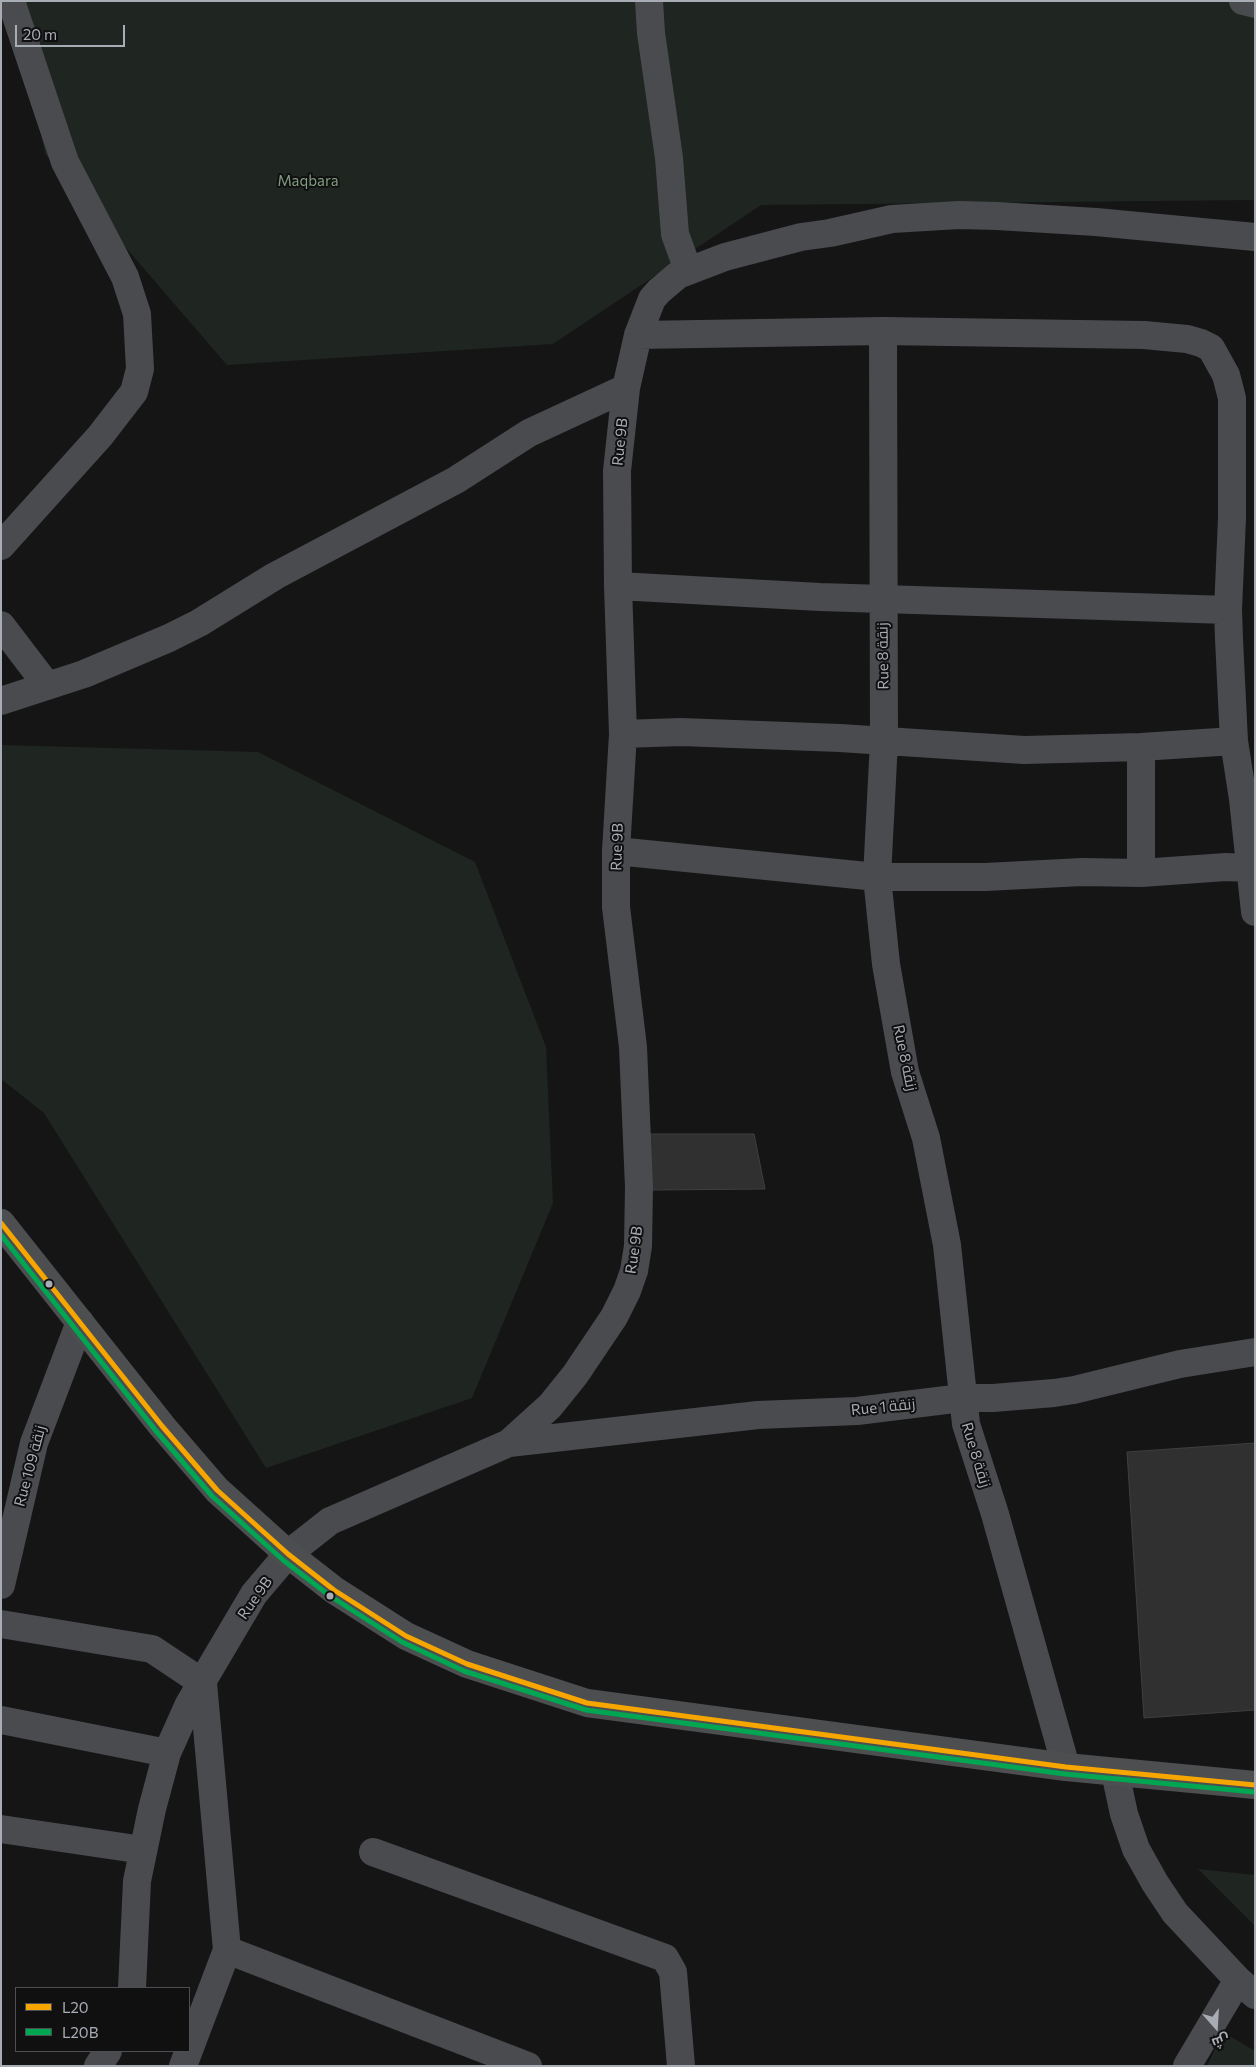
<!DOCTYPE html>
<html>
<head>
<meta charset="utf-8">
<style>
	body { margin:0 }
	#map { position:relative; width:1256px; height:2067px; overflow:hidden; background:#151516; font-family:Commissioner,Cairo,sans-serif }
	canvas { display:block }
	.frame { position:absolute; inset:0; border:2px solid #a8acb5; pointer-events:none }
	.legend { position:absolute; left:15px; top:1987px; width:175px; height:65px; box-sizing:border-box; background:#101011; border:1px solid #4d4e53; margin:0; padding:6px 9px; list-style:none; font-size:15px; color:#a8acb5 }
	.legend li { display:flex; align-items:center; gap:10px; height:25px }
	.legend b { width:25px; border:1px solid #4d4e53 }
	.north { position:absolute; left:1191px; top:2002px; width:50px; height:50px; -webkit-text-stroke:4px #101011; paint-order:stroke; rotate:161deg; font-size:14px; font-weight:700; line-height:20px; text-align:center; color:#a8acb5 }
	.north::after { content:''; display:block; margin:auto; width:18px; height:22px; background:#a8acb5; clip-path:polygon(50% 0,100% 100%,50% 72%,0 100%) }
	.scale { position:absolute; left:15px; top:25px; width:110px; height:22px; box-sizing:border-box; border:2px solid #a8acb5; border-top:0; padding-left:6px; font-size:15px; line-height:18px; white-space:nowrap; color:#a8acb5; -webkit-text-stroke:4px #101011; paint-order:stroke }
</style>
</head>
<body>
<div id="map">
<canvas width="1256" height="2067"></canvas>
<div class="frame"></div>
<ul class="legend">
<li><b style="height:6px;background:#f7a600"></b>L20</li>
<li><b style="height:6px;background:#00a651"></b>L20B</li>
</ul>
<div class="north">ش</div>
<div class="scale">20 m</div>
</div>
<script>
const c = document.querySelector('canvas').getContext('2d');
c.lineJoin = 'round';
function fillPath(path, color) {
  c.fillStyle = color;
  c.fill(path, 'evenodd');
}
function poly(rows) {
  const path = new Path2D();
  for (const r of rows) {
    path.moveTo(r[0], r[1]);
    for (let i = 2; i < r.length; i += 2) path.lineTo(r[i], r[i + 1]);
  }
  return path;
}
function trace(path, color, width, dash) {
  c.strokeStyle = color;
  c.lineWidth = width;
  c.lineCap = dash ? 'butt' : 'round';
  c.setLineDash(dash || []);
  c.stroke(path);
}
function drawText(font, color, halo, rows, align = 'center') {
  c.font = font + ' Commissioner,Cairo,sans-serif';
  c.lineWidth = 4;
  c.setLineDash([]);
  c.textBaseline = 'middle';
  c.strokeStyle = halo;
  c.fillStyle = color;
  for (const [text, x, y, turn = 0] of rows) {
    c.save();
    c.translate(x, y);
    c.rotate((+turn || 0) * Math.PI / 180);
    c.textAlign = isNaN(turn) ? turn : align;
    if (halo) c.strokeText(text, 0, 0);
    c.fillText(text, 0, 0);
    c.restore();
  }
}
fillPath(poly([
	[15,1,1255,1,1255,200,761,205,553,344,227,365,45,154],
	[1,745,258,752,475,862,546,1047,553,1203,472,1398,266,1468,44,1113,1,1079],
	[1198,1869,1255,1875,1255,1926],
	[1223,2032,1255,2051,1255,2066,1207,2066]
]), '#1f2520');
const building = poly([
	[650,1134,754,1134,765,1189,652,1190,650,1134],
	[1255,1443,1255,1710,1144,1718,1127,1452,1255,1443]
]);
fillPath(building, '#303031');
trace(building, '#3e3f42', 1);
trace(poly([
	[649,1,651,33,669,158,675,234,688,270],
	[1243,1,1255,4],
	[883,331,884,741,877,877,886,964,905,1072,926,1138,947,1245,966,1424,995,1514,1066,1767],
	[638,335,883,331,1144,335,1187,339,1201,343,1211,348,1226,375,1232,398,1232,518,1228,610,1229,639,1234,741,1243,799,1255,912],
	[1,546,100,436,134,392,140,369,137,314,125,277,65,162,11,1],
	[618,586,820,597,1228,610],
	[1,625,46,684],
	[1,701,84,674,169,638,199,623,275,576,456,480,529,433,626,388],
	[623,734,681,732,840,738,1024,750,1141,747,1234,741],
	[616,851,877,877,985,877,1082,872,1141,873,1226,867,1249,868],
	[1141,873,1141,747],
	[509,1443,758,1415,857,1411,962,1398,993,1398,1054,1393,1074,1390,1180,1364,1255,1352],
	[1,1585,34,1443,80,1322],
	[1,1624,152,1649,203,1683,227,1950,183,2066],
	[1,1720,167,1753],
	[1115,1772,1124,1814,1136,1849,1155,1883,1175,1913,1238,1980,1255,1995],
	[1,1829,143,1850],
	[373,1852,665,1958,673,1972,681,2066],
	[227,1950,528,2066],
	[132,1988,137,1881,152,1809,167,1753,189,1704,254,1594,288,1554,330,1521,509,1443,550,1406,575,1375,614,1317,627,1291,634,1271,638,1246,639,1187,633,1047,616,907,616,851,623,734,618,586,617,471,626,388,638,335,652,299,659,291,678,275,725,257,801,237,830,233,892,219,959,215,997,216,1096,222,1255,237],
	[98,2066,108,2051],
	[1187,2066,1238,1980]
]), '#4a4b4e', 28);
trace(poly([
	[1,1223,162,1426,217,1490,288,1554,334,1590,406,1636,467,1664,587,1703,1066,1767,1255,1785]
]), '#4c4e50', 28);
trace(poly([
	[1,1223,162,1426,217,1490,288,1554,334,1590,406,1636,467,1664,587,1703,1066,1767,1255,1785]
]), '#f7a600', 5);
trace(poly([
	[1,1235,156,1431,212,1496,283,1560,330,1596,402,1642,464,1671,586,1710,1065,1774,1254,1792]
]), '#00a651', 5);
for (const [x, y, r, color] of [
	[49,1284,4.5,"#a8acb5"],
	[330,1596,4.5,"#a8acb5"]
]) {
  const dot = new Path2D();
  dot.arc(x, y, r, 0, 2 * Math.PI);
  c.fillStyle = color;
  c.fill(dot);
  trace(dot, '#101011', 2);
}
drawText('15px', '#809e81', '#101011', [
	["Maqbara",308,181]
]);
drawText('15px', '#a8acb5', '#101011', [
	["Rue 9B",620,442,-84],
	["Rue 8 زنقة",883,656,-91],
	["Rue 9B",617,847,-88],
	["Rue 8 زنقة",905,1058,78],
	["Rue 9B",634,1250,-82],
	["Rue 1 زنقة",883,1407,-6],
	["Rue 8 زنقة",976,1455,73],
	["Rue 109 زنقة",30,1466,-75],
	["Rue 9B",255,1598,-55]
]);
</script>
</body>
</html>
